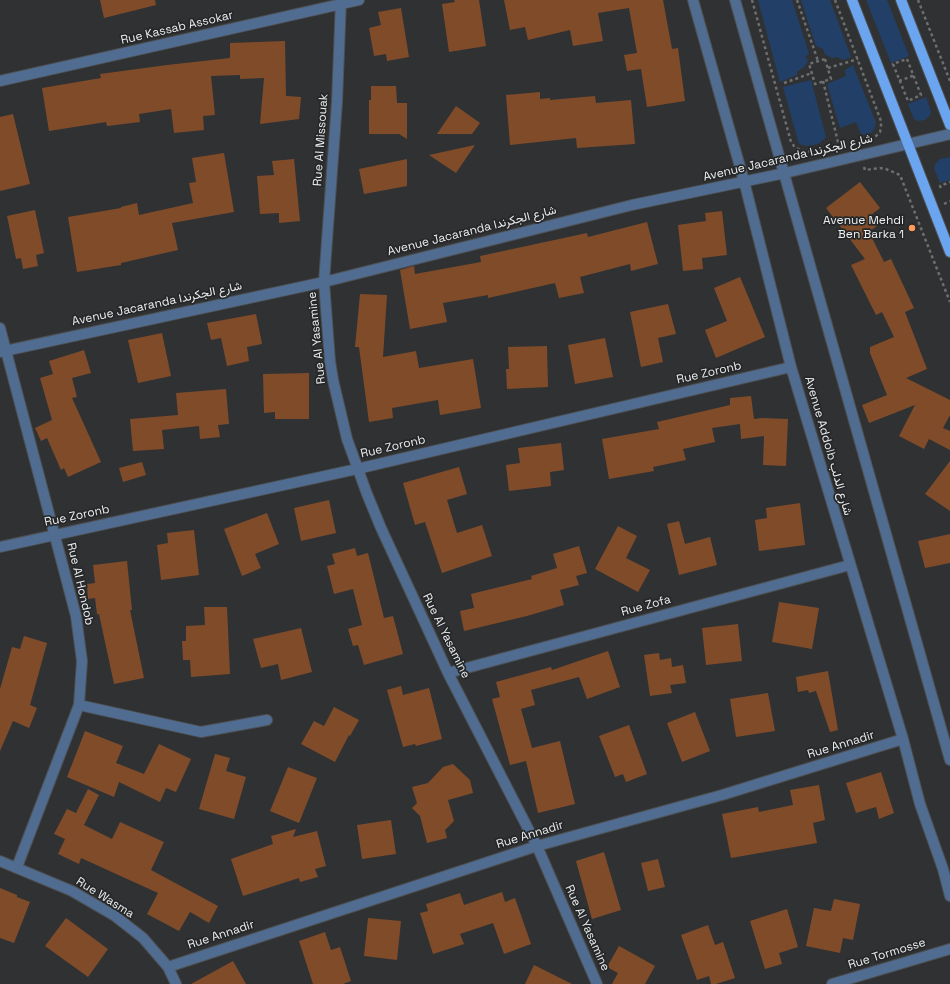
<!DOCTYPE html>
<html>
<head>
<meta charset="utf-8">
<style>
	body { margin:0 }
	canvas { display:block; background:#2f3133 }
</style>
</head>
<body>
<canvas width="950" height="984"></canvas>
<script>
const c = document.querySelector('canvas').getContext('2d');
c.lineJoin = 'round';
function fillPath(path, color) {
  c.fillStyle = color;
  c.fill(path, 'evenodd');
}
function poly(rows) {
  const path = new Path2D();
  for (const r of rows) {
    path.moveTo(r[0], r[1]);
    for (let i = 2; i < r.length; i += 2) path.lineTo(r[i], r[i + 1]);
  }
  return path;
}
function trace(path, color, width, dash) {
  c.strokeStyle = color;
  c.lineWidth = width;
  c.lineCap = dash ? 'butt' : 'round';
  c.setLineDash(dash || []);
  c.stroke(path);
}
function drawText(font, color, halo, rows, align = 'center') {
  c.font = font + ' "Space Grotesk",Vazirmatn,sans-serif';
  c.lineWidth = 3.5;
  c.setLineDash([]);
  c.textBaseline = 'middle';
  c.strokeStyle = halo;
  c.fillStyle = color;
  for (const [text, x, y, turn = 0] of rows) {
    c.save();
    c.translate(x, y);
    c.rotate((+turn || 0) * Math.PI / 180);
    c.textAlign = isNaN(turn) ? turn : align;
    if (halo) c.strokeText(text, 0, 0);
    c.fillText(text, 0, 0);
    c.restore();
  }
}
fillPath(poly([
	[758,0,792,0,809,54,805,56,808,61,804,67,797,72,797,75,780,82],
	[801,0,830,0,851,57,843,60,837,57,832,58,825,54,823,49,816,46],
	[866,0,887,0,909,56,891,63],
	[853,65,876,123,874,129,872,132,865,135,861,134,856,122,840,128,827,84,846,76,845,70],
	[811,80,826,137,820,143,813,145,806,146,799,144,783,87],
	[926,97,931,112,930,115,925,120,918,121,914,119,908,104],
	[950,157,950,180,940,183,934,168,936,163,940,159]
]), '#224067');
fillPath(poly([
	[100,0,155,0,156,5,104,18],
	[454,0,479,0,486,46,449,52,442,4,455,2],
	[504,0,663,0,672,49,678,48,685,101,647,107,641,69,627,71,624,55,637,53,629,8,598,13,603,41,573,46,570,30,528,40,525,27,510,30],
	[401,8,409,57,387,61,386,54,374,56,369,28,381,25,378,12],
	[285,41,286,96,301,97,299,119,260,124,264,78,240,79,240,75,211,76,215,115,203,116,204,130,174,133,171,109,139,114,140,122,107,126,106,122,49,131,42,88,101,78,100,74,167,65,230,58,230,43],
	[371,86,396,86,397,103,407,103,407,139,399,134,369,134,369,100,371,100],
	[540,92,540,99,550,98,550,100,595,96,596,103,631,100,635,144,577,148,576,138,510,145,506,95],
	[456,106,480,123,472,134,437,134],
	[13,114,30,184,0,191,0,117],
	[475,145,456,173,429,155],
	[224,153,234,212,172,223,178,250,121,263,121,265,77,272,68,217,121,208,121,207,137,203,139,215,193,203,189,183,196,182,192,158],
	[294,159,300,221,279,223,279,213,260,214,257,176,274,175,272,161],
	[407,159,407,186,364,194,359,169],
	[860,182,880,208,871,215,878,225,869,232,884,262,891,259,914,308,905,312,927,369,906,378,950,400,950,415,943,428,950,431,950,450,929,439,924,449,899,436,915,405,869,423,862,405,887,395,870,353,870,347,894,337,882,312,876,315,851,265,865,259,826,208],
	[35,210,44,253,36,255,38,266,23,269,21,258,16,259,7,216],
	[722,211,727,255,702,258,703,269,683,271,678,225,706,221,705,213],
	[647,222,658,264,631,271,630,264,580,277,584,293,559,298,555,283,488,298,488,295,443,303,447,322,410,329,400,270,414,266,415,274,481,262,480,256,587,233,588,237],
	[740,277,765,337,716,358,705,330,727,321,714,288],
	[360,294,387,295,383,357,416,351,419,368,473,359,481,408,440,415,438,400,392,408,393,418,369,422,359,347,355,347],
	[668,304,676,334,658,338,663,362,641,367,630,312],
	[256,314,262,344,247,347,249,361,227,366,221,338,211,340,207,323],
	[162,333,171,376,138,383,128,340],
	[605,338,613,377,575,384,568,345],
	[547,346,548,387,507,389,506,369,509,369,508,347],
	[84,350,91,373,72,378,77,397,72,398,101,462,68,477,64,468,61,470,47,438,41,441,35,428,52,420,40,378,53,374,49,361],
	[309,373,309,419,275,419,275,412,264,413,263,374],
	[226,389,229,424,218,425,220,437,200,439,199,426,162,430,164,449,133,451,130,419,178,415,176,393],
	[751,396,754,419,762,418,788,419,786,466,763,465,764,436,741,439,740,424,712,428,715,442,683,449,686,460,653,467,654,471,609,479,602,439,659,429,657,422,730,405,730,398],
	[561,443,564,470,550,472,551,486,509,491,506,465,520,463,518,448],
	[950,461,950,511,925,494],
	[142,462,146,475,123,482,119,468],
	[459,467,467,494,447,500,457,533,482,525,492,556,442,573,425,522,415,525,403,483],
	[329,500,336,533,301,541,294,508],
	[800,503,805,545,759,551,755,520,767,518,766,508],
	[267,513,279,544,255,554,261,568,242,576,224,529],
	[679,521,685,544,710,537,717,565,679,575,667,524],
	[618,526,637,536,626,558,650,570,638,592,595,569],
	[194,530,199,575,161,580,157,545,168,543,167,533],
	[950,534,950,563,925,568,918,541],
	[579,546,587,573,576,576,579,585,560,590,564,605,527,616,464,631,460,611,474,608,471,594,532,579,531,576,557,568,553,554],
	[355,548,357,556,368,553,384,618,393,616,403,654,364,665,358,645,353,646,348,629,362,625,353,589,334,594,327,566,335,564,332,554],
	[127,561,132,610,130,610,144,678,114,684,99,614,97,614,95,598,88,599,87,584,95,583,93,565],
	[779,602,819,608,812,649,772,642],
	[204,607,227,607,230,674,191,677,190,660,183,660,182,641,186,641,186,626,205,625],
	[738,624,742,661,706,665,702,628],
	[301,628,312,672,281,680,278,664,261,668,253,639],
	[24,636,47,643,30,705,37,708,29,728,13,721,0,751,0,689,12,647,20,649],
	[608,651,620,687,587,699,579,677,531,690,535,705,521,709,532,748,560,741,575,804,538,813,526,761,510,765,492,699,500,697,496,682,551,667,552,670],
	[659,653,660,660,671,658,672,667,683,665,686,683,670,685,672,693,650,696,644,655],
	[828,671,838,730,830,732,816,691,809,693,808,690,798,692,796,677],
	[401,686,403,695,429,688,442,739,416,746,415,744,403,747,387,690],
	[768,693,775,731,736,737,730,699],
	[334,707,359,720,350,736,349,735,335,762,301,744,314,721,324,726],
	[695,712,710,751,682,762,667,723],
	[629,725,647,774,626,782,623,774,615,777,599,736],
	[85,731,123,746,116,763,144,774,159,744,191,759,176,792,166,788,160,802,119,782,114,797,67,777],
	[215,754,230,758,226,771,246,777,234,819,199,809],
	[453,764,470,780,473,793,448,800,454,821,445,830,447,838,427,843,420,816,412,808,417,803,412,787,428,783,443,767],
	[288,767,317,778,299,823,270,811],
	[881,772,894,813,879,819,876,807,856,813,846,783],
	[819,785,825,820,813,823,817,843,731,858,722,814,758,807,759,812,793,805,790,790],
	[88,789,99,795,84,825,112,839,120,822,164,842,151,870,218,906,209,923,190,912,179,931,147,914,158,893,81,858,79,864,58,854,65,839,54,834,67,809,76,813],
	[391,820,396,854,362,859,357,825],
	[296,829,293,837,317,831,326,866,315,869,318,877,300,882,299,878,243,896,231,859,273,844,271,836],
	[604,852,621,910,592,919,576,861],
	[658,859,665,887,648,891,641,863],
	[0,888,17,895,17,897,30,902,14,943,0,938],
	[502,892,505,902,515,898,531,944,504,954,493,923,460,934,464,944,433,954,420,913,428,911,426,904,460,893,464,905],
	[834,899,860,904,853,940,843,938,840,953,806,946,814,908,831,911],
	[787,909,798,947,779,953,782,964,765,969,750,921],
	[66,918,108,949,88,977,45,946],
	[368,918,401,921,397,960,364,956],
	[708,925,715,945,723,942,735,978,716,984,711,984,709,976,697,980,681,935],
	[325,932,331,950,340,947,351,981,343,984,313,984,299,941],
	[619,946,655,966,645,984,612,984,618,973,607,967],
	[233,961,246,984,191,984],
	[534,965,572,984,525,984]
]), '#804b29');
const minor = poly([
	[341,0,337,102,324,282,330,361,333,380,347,439,367,494,381,528,448,673,537,846,597,984],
	[693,0,744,181,791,367,903,739,920,804,943,869,950,896],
	[735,0,950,760],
	[0,81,359,0],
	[0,328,76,616,82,661,79,705,17,867],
	[0,352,324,282,632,205,785,173,950,134],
	[0,547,357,469,791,367],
	[448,673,850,565],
	[79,705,201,732,267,720],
	[0,861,72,891,115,916,143,938,168,967,176,984],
	[168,967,537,846,722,795,903,739],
	[832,984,950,949]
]);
const major = poly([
	[852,0,950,252],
	[901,0,950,125]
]);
trace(minor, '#4d4f51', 12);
trace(major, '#4d4f51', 12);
trace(poly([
	[752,0,791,142,794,146,800,150,806,152,816,150],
	[797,0,818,61],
	[835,0,881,121,881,127,880,132,875,137],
	[918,0,950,81],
	[825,59,831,79,815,84,809,64,825,59],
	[907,59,921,95,908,101,893,64,907,59],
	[828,68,858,59],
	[823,81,839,146],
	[899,81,915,75],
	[784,83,812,73],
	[864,167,865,170,880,168,886,169,900,175,950,302],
	[941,188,940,186,950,182],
	[944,204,950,201]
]), '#6c6e70', 2.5, [3, 3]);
trace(minor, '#506c90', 10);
trace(major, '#6ca5ef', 10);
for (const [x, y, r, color] of [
	[912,228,4,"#ff9b5a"]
]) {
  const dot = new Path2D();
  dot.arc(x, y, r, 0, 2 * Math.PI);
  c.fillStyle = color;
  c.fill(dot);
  trace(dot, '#252729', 1.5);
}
drawText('12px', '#eceeef', '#252729', [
	["Rue Kassab Assokar",177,28,-13],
	["Rue Al Missouak",321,140,-86],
	["Avenue Jacaranda شارع الجكرندا",788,158,-13],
	["Avenue Jacaranda شارع الجكرندا",472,231,-14],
	["Avenue Jacaranda شارع الجكرندا",157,304,-12],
	["Rue Al Yasamine",317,338,-96],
	["Rue Zoronb",709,373,-13],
	["Avenue Addolb شارع الدلب",828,446,74],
	["Rue Zoronb",393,447,-13],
	["Rue Zoronb",77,516,-12],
	["Rue Al Hondob",80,584,77],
	["Rue Zofa",646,606,-15],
	["Rue Al Yasamine",446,636,64],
	["Rue Annadir",841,745,-17],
	["Rue Annadir",530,835,-17],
	["Rue Wasma",105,898,32],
	["Rue Al Yasamine",587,928,66],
	["Rue Annadir",221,935,-18],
	["Rue Tormosse",887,954,-17]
]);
drawText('12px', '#eceeef', '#252729', [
	["Avenue Mehdi",904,221],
	["Ben Barka 1",904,235]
], 'right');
</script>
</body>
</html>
